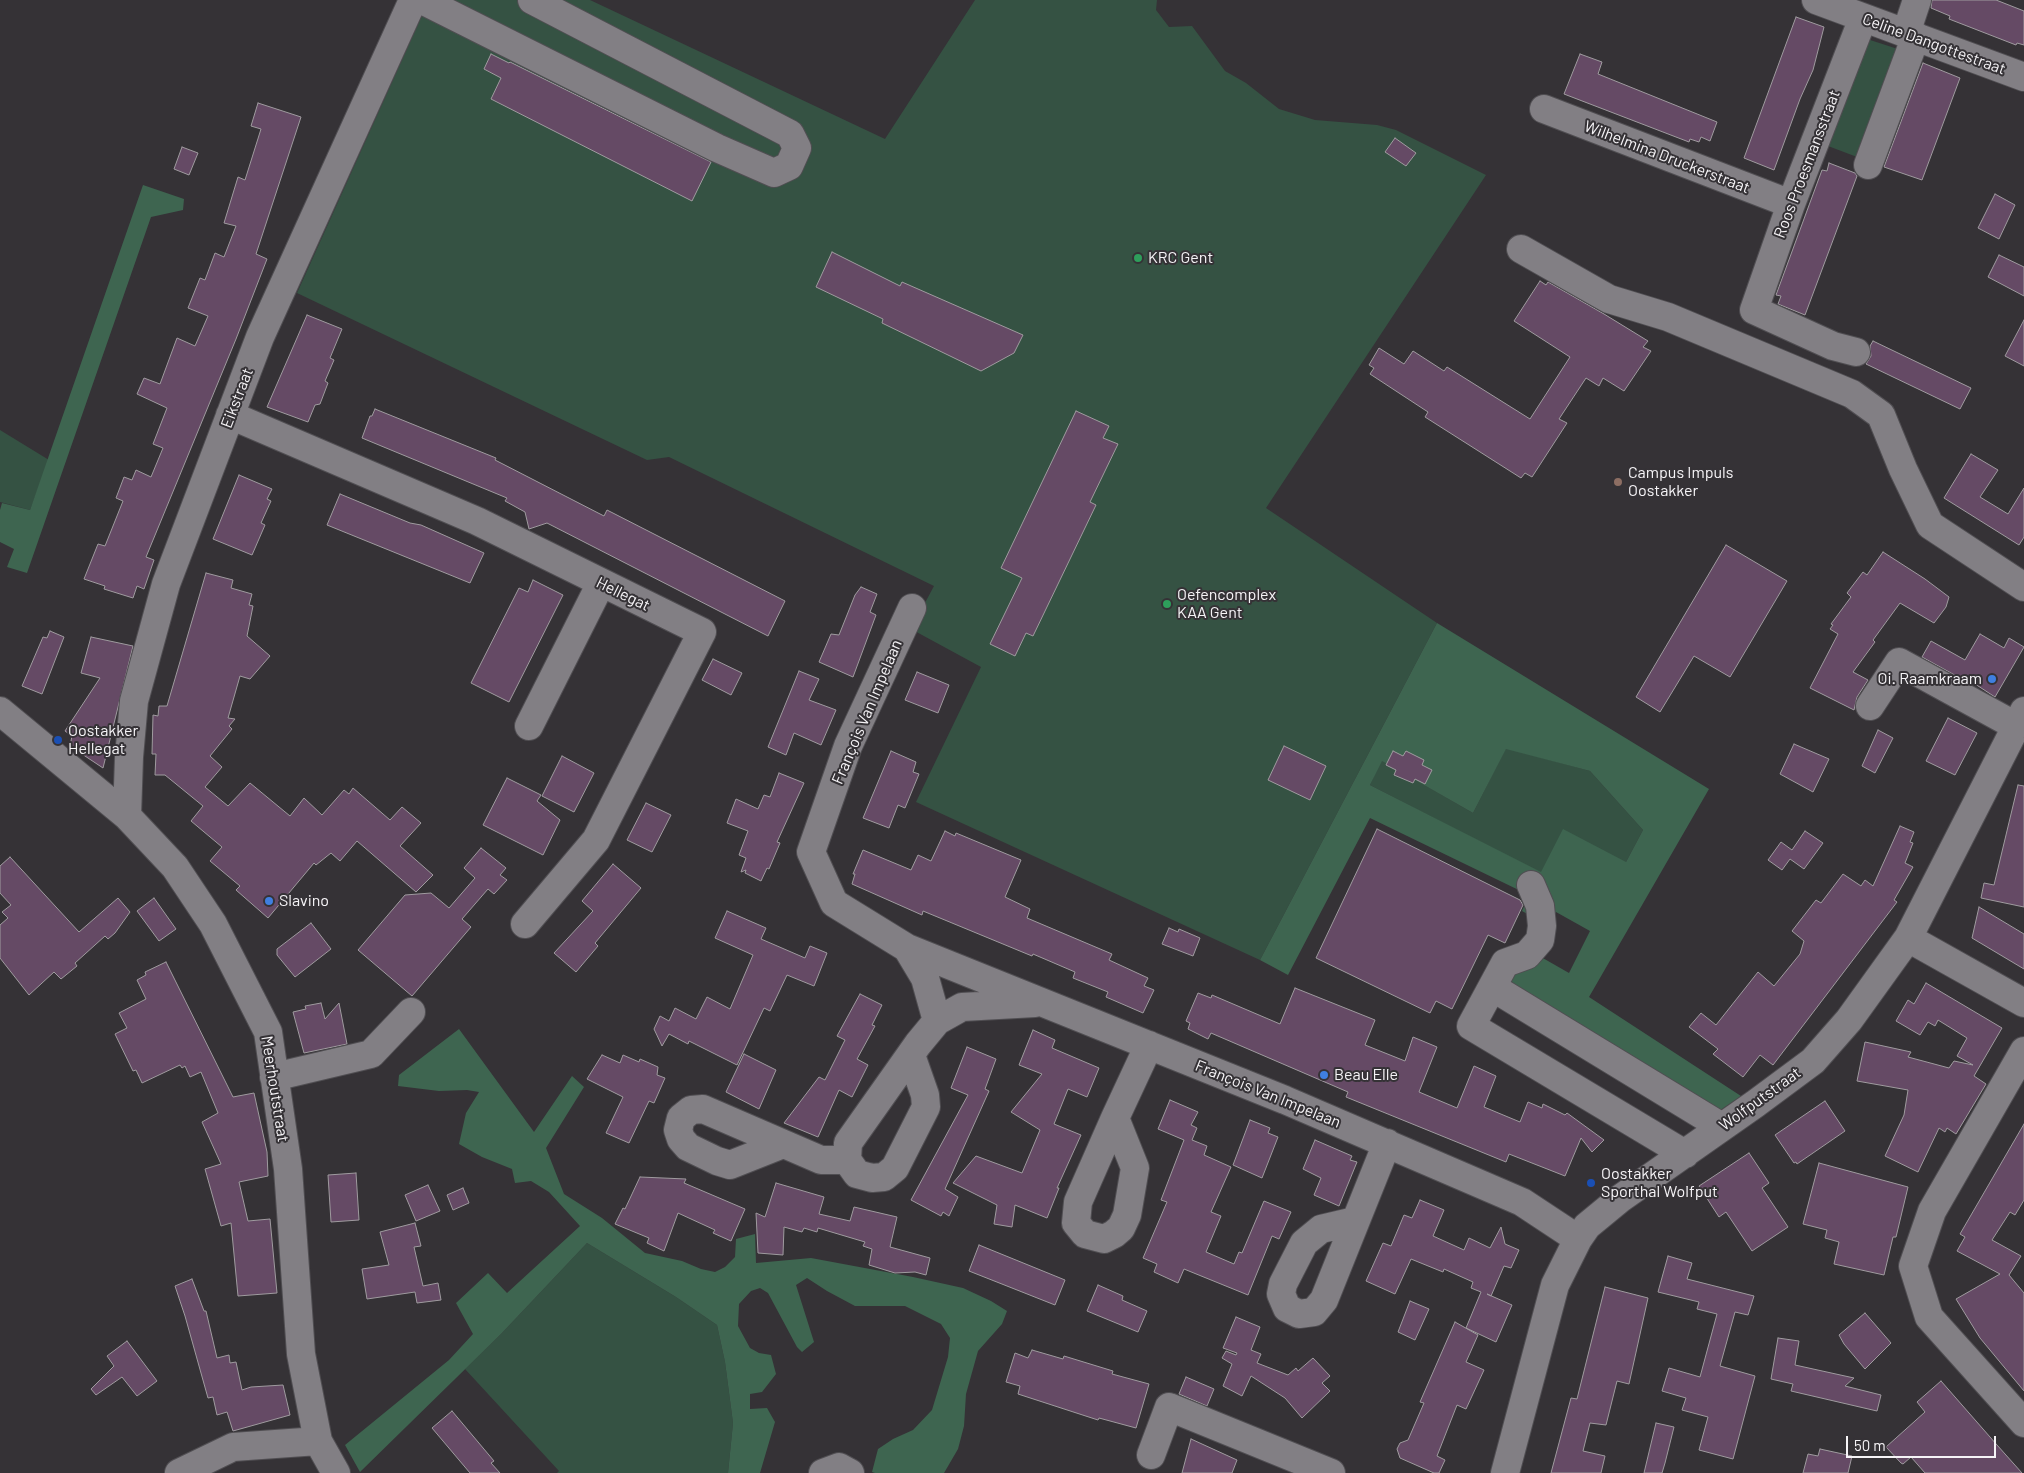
<!DOCTYPE html>
<html>
<head>
<meta charset="utf-8">
<style>
	body { margin:0 }
	#map { position:relative; width:2024px; height:1473px; overflow:hidden; background:#353236; font-family:Barlow,sans-serif }
	canvas { display:block }
	.scale { position:absolute; left:1846px; top:1436px; width:150px; height:22px; box-sizing:border-box; border:2px solid #f6f4f7; border-top:0; padding-left:6px; font-size:15px; line-height:18px; white-space:nowrap; color:#f6f4f7; -webkit-text-stroke:4px #353236; paint-order:stroke }
</style>
</head>
<body>
<div id="map">
<canvas width="2024" height="1473"></canvas>
<div class="scale">50 m</div>
</div>
<script>
const c = document.querySelector('canvas').getContext('2d');
c.lineJoin = 'round';
function fillPath(path, color) {
  c.fillStyle = color;
  c.fill(path, 'evenodd');
}
function poly(rows) {
  const path = new Path2D();
  for (const r of rows) {
    path.moveTo(r[0], r[1]);
    for (let i = 2; i < r.length; i += 2) path.lineTo(r[i], r[i + 1]);
  }
  return path;
}
function trace(path, color, width, dash) {
  c.strokeStyle = color;
  c.lineWidth = width;
  c.lineCap = dash ? 'butt' : 'round';
  c.setLineDash(dash || []);
  c.stroke(path);
}
function drawText(font, color, halo, rows, align = 'center') {
  c.font = font + ' Barlow,sans-serif';
  c.lineWidth = 4;
  c.setLineDash([]);
  c.textBaseline = 'middle';
  c.strokeStyle = halo;
  c.fillStyle = color;
  for (const [text, x, y, turn = 0] of rows) {
    c.save();
    c.translate(x, y);
    c.rotate((+turn || 0) * Math.PI / 180);
    c.textAlign = isNaN(turn) ? turn : align;
    if (halo) c.strokeText(text, 0, 0);
    c.fillText(text, 0, 0);
    c.restore();
  }
}
fillPath(poly([
	[429,0,590,0,885,139,975,0,1157,0,1156,10,1169,27,1192,26,1225,71,1246,83,1279,109,1315,120,1377,125,1396,130,1486,175,1266,508,1437,623,1260,960,916,802,981,667,911,629,934,586,669,457,647,460,297,293],
	[1867,39,1904,51,1865,160,1828,146],
	[0,430,49,460,30,510,0,502],
	[1506,748,1590,771,1643,830,1626,862,1541,873,1370,785,1381,760,1473,813],
	[587,1243,676,1297,717,1325,725,1362,733,1423,728,1473,557,1473,559,1471,465,1369,501,1334]
]), '#355243');
fillPath(poly([
	[143,185,184,199,183,210,151,217,27,573,7,567,14,549,0,542,0,510,2,503,30,510],
	[1437,623,1709,789,1589,997,1741,1096,1719,1111,1502,983,1527,949,1569,973,1590,931,1556,912,1549,926,1522,911,1529,895,1370,818,1288,975,1260,960],
	[1506,749,1590,771,1643,830,1626,862,1563,829,1541,872,1370,785,1382,761,1473,813],
	[459,1029,534,1132,572,1076,584,1087,546,1148,564,1194,602,1218,645,1253,682,1261,701,1269,715,1272,725,1267,735,1257,736,1239,755,1234,756,1263,811,1258,913,1277,963,1288,991,1301,1007,1311,1002,1324,978,1351,966,1394,964,1426,958,1449,944,1473,875,1473,872,1472,878,1449,893,1439,913,1430,932,1410,948,1357,950,1338,941,1324,905,1306,855,1306,827,1291,807,1278,796,1285,814,1342,802,1352,797,1347,768,1293,760,1288,751,1291,739,1304,738,1326,750,1348,759,1353,771,1355,776,1374,762,1392,750,1394,750,1409,767,1408,775,1422,760,1473,728,1473,733,1423,725,1362,717,1325,676,1297,587,1243,501,1334,360,1472,345,1445,449,1360,473,1334,456,1303,488,1273,507,1293,580,1226,549,1192,531,1181,515,1183,512,1169,482,1157,459,1144,466,1113,479,1092,467,1090,439,1091,398,1086,399,1075]
]), '#3e6550');
const building = poly([
	[1932,0,1996,0,2024,11,2024,45,2017,43,2016,45,1949,19,1950,16,1931,8,1932,0],
	[1796,17,1824,27,1813,70,1800,99,1774,170,1744,158,1796,17],
	[491,54,509,63,510,62,711,162,692,201,491,99,501,78,484,69,491,54],
	[1580,54,1602,62,1598,74,1717,122,1710,141,1701,137,1699,142,1690,139,1689,142,1564,94,1580,54],
	[1923,63,1960,78,1922,180,1884,167,1923,63],
	[258,103,301,117,256,254,267,259,236,339,146,557,154,560,144,589,137,586,133,598,104,589,105,586,84,579,98,544,105,546,123,501,116,498,124,477,132,480,136,470,151,477,163,448,153,444,167,408,137,394,144,378,160,384,177,338,195,346,208,316,188,308,200,278,205,280,215,253,224,257,236,226,224,223,238,177,245,180,261,129,251,126,258,103],
	[1395,138,1416,153,1406,166,1385,152,1395,138],
	[182,147,198,153,189,175,174,169,182,147],
	[1829,163,1855,173,1857,176,1805,315,1778,304,1781,296,1776,295,1822,170,1827,171,1829,163],
	[1995,194,2015,205,1999,239,1978,228,1995,194],
	[832,252,900,286,902,282,1023,335,1014,353,981,371,882,323,883,319,816,287,832,252],
	[1999,255,2024,267,2024,296,1988,277,1999,255],
	[1540,281,1546,285,1548,282,1604,314,1648,341,1643,347,1651,351,1624,391,1603,378,1599,386,1586,378,1559,419,1567,423,1532,477,1525,473,1521,478,1425,417,1428,412,1370,374,1374,368,1369,365,1379,348,1404,364,1413,351,1444,371,1447,367,1530,419,1570,357,1514,321,1540,281],
	[307,315,342,329,330,358,334,360,325,381,328,383,320,404,315,405,308,422,267,407,307,315],
	[2024,320,2024,366,2005,356,2024,320],
	[1873,341,1971,388,1960,409,1866,364,1871,356,1870,346,1873,341],
	[375,409,496,458,495,460,604,516,607,510,785,601,768,636,547,523,529,529,525,512,505,501,507,498,362,438,370,416,372,416,375,409],
	[1076,411,1109,426,1103,438,1118,444,1090,502,1096,505,1033,636,1026,633,1015,656,990,644,1022,578,1001,568,1076,411],
	[1971,454,1998,470,1980,497,2008,514,2024,488,2024,537,2019,545,1944,498,1971,454],
	[239,475,272,489,267,499,271,501,261,523,265,525,252,555,213,539,239,475],
	[340,494,410,523,421,525,484,553,470,583,327,525,340,494],
	[1726,545,1787,581,1730,677,1694,656,1660,712,1636,697,1726,545],
	[1883,552,1925,579,1949,597,1946,607,1934,623,1900,603,1873,640,1875,642,1853,672,1868,680,1857,697,1854,710,1810,688,1838,634,1830,629,1833,625,1831,624,1851,597,1847,593,1863,572,1867,575,1883,552],
	[206,573,233,580,231,588,252,594,249,605,253,606,247,636,270,656,250,679,240,676,228,718,235,719,229,726,232,729,210,756,222,767,205,787,228,806,250,783,290,816,304,798,322,815,344,790,349,794,353,788,390,820,402,807,421,823,400,846,433,875,416,892,357,841,340,861,331,853,316,865,314,863,268,918,236,890,240,886,210,861,222,847,191,821,203,806,165,775,155,775,156,754,152,754,153,715,158,716,159,706,167,706,206,573],
	[533,580,563,595,509,702,471,683,519,588,528,592,533,580],
	[861,587,877,594,870,612,876,615,853,677,819,662,831,634,839,635,855,595,861,587],
	[50,631,64,637,42,694,22,686,43,637,47,638,50,631],
	[1980,634,2004,648,2009,638,2024,647,1995,697,1972,682,1971,684,1922,657,1931,641,1965,660,1980,634],
	[91,637,133,646,103,768,70,746,72,736,65,731,100,678,81,673,91,637],
	[713,659,742,673,731,695,702,680,713,659],
	[799,671,819,679,809,700,836,710,821,745,794,733,786,755,768,747,799,671],
	[917,672,949,685,938,713,905,700,917,672],
	[1948,718,1977,733,1955,775,1926,761,1948,718],
	[1878,730,1893,738,1875,773,1862,766,1878,730],
	[1794,744,1829,759,1813,792,1780,774,1794,744],
	[1284,746,1326,766,1310,800,1268,780,1284,746],
	[891,751,916,762,913,772,919,774,905,808,898,805,889,828,863,818,891,751],
	[1393,751,1403,756,1406,751,1424,760,1422,765,1432,770,1425,784,1415,779,1413,783,1394,775,1396,770,1386,765,1393,751],
	[562,756,594,773,574,812,542,796,562,756],
	[779,773,804,783,777,842,780,843,769,869,767,868,761,881,745,873,746,870,741,872,746,858,739,855,748,831,727,823,736,799,758,809,764,795,770,797,779,773],
	[507,778,541,795,537,801,560,820,543,855,483,825,507,778],
	[2018,785,2024,786,2024,907,1981,898,1984,883,1994,885,2018,785],
	[646,803,671,815,652,852,627,840,646,803],
	[1900,826,1914,832,1910,842,1913,843,1905,863,1913,867,1894,900,1897,902,1773,1065,1760,1055,1743,1077,1713,1054,1718,1049,1689,1027,1701,1013,1716,1025,1758,972,1774,986,1800,954,1804,941,1792,931,1816,900,1821,903,1843,874,1861,886,1865,880,1873,886,1900,826],
	[1377,829,1520,900,1523,905,1505,943,1488,935,1452,1009,1436,1001,1430,1013,1316,958,1377,829],
	[945,831,955,836,956,833,1021,860,1005,897,1030,909,1027,918,1112,954,1109,960,1148,978,1144,986,1154,990,1143,1013,1106,997,1108,992,1073,978,1075,972,1033,954,1032,956,923,911,922,915,852,884,855,874,853,874,863,850,911,870,918,855,931,861,945,831],
	[1805,831,1823,843,1804,869,1790,859,1782,870,1768,860,1781,842,1792,850,1805,831],
	[481,848,506,868,500,875,507,880,494,894,488,889,462,919,471,927,412,996,358,950,405,895,431,893,449,908,475,878,464,868,481,848],
	[10,857,79,932,118,898,130,912,115,933,108,939,105,936,75,963,77,966,61,979,54,972,29,995,0,958,0,925,8,918,2,912,11,905,0,893,0,866,10,857],
	[613,864,641,888,595,943,598,946,576,972,554,953,593,911,582,901,613,864],
	[154,898,176,929,159,941,137,911,154,898],
	[1979,907,2024,934,2024,969,1972,938,1979,907],
	[727,911,766,928,761,939,805,958,810,946,827,953,814,986,787,975,770,1011,764,1008,737,1065,689,1041,688,1044,669,1034,662,1046,654,1029,660,1016,669,1021,675,1008,696,1019,707,997,730,1009,753,955,715,938,727,911],
	[311,923,331,949,295,977,277,955,277,949,311,923],
	[1169,928,1178,932,1179,929,1200,938,1193,956,1162,944,1169,928],
	[166,962,233,1097,254,1093,267,1152,268,1176,239,1182,248,1221,270,1219,277,1293,238,1296,231,1223,221,1226,205,1169,221,1164,202,1122,218,1113,201,1072,190,1077,185,1066,182,1068,180,1065,142,1083,136,1070,133,1071,115,1034,127,1028,119,1013,146,999,137,980,146,975,145,972,166,962],
	[1926,983,2002,1028,1974,1076,1986,1084,1956,1134,1947,1128,1945,1132,1939,1128,1918,1172,1885,1156,1904,1115,1908,1090,1857,1081,1865,1042,1911,1052,1908,1057,1949,1068,1954,1061,1973,1065,1957,1056,1967,1038,1938,1020,1935,1026,1928,1022,1920,1035,1896,1021,1908,1000,1914,1004,1926,983],
	[1295,988,1375,1020,1365,1045,1405,1061,1413,1037,1437,1047,1419,1092,1457,1108,1474,1066,1496,1076,1484,1107,1520,1122,1528,1102,1542,1108,1543,1104,1565,1115,1567,1113,1604,1140,1592,1152,1581,1138,1565,1176,1509,1154,1506,1162,1346,1097,1348,1092,1211,1033,1208,1039,1188,1029,1190,1023,1186,1021,1198,993,1211,998,1212,995,1280,1024,1295,988],
	[860,994,882,1005,872,1025,875,1026,857,1059,868,1065,852,1097,839,1090,818,1137,784,1123,819,1077,825,1080,845,1040,837,1036,860,994],
	[321,1003,325,1019,339,1003,347,1044,304,1053,293,1012,306,1009,305,1006,321,1003],
	[1033,1030,1055,1040,1052,1048,1099,1068,1087,1097,1068,1089,1054,1124,1081,1135,1057,1188,1059,1188,1047,1218,1015,1205,1012,1227,994,1224,997,1205,953,1183,976,1156,1022,1173,1040,1130,1011,1112,1042,1074,1019,1065,1033,1030],
	[967,1047,996,1059,985,1089,989,1091,945,1189,958,1197,949,1216,943,1212,941,1216,911,1200,968,1095,951,1088,967,1047],
	[744,1054,776,1070,759,1109,726,1092,744,1054],
	[602,1055,620,1063,623,1055,639,1062,640,1059,658,1067,657,1075,665,1078,654,1103,649,1101,629,1143,606,1133,623,1097,587,1079,602,1055],
	[1170,1100,1198,1112,1191,1125,1197,1128,1192,1140,1207,1146,1204,1155,1231,1167,1211,1212,1221,1216,1206,1252,1234,1264,1239,1252,1242,1253,1264,1201,1291,1212,1279,1239,1272,1236,1248,1295,1184,1269,1178,1283,1154,1272,1157,1264,1143,1258,1167,1202,1161,1200,1184,1140,1158,1129,1170,1100],
	[1825,1101,1845,1131,1797,1164,1796,1162,1794,1163,1775,1135,1825,1101],
	[1250,1120,1270,1128,1268,1133,1278,1137,1262,1178,1233,1165,1250,1120],
	[2024,1124,2024,1200,2015,1215,2010,1212,1992,1240,2021,1256,2009,1275,2024,1293,2024,1391,1980,1338,1956,1299,2000,1274,1957,1251,1965,1237,1960,1234,2024,1124],
	[1315,1140,1352,1156,1350,1160,1357,1162,1339,1206,1314,1195,1321,1178,1303,1169,1315,1140],
	[1749,1153,1769,1183,1762,1188,1788,1227,1752,1251,1726,1212,1719,1217,1699,1186,1749,1153],
	[1819,1163,1908,1187,1896,1237,1893,1237,1884,1275,1834,1264,1839,1242,1825,1238,1827,1230,1803,1224,1819,1163],
	[356,1173,359,1220,331,1222,328,1175,356,1173],
	[640,1177,686,1179,684,1183,745,1209,731,1241,713,1233,715,1230,678,1213,664,1251,647,1243,649,1238,615,1224,623,1208,625,1209,640,1177],
	[776,1183,824,1197,819,1214,850,1221,854,1207,897,1217,890,1247,930,1258,926,1275,915,1272,895,1273,869,1265,872,1249,863,1246,865,1242,818,1228,817,1232,804,1228,802,1232,784,1227,783,1255,758,1253,756,1213,765,1217,776,1183],
	[428,1185,440,1211,416,1221,405,1195,428,1185],
	[463,1188,469,1203,453,1210,447,1195,463,1188],
	[1420,1200,1444,1210,1433,1236,1464,1250,1469,1238,1490,1248,1501,1227,1505,1244,1519,1250,1511,1268,1504,1266,1491,1296,1487,1294,1512,1305,1496,1342,1466,1328,1481,1292,1471,1288,1473,1282,1444,1269,1443,1272,1411,1259,1395,1294,1366,1281,1383,1243,1391,1246,1404,1215,1412,1218,1420,1200],
	[415,1223,421,1246,414,1247,423,1286,438,1283,441,1300,417,1303,415,1292,367,1299,362,1269,389,1265,380,1232,415,1223],
	[979,1245,1065,1280,1055,1305,969,1271,979,1245],
	[1668,1256,1692,1263,1687,1279,1754,1296,1748,1315,1735,1312,1720,1366,1755,1376,1733,1459,1699,1450,1708,1417,1682,1410,1686,1398,1662,1391,1669,1368,1700,1377,1717,1314,1697,1309,1699,1302,1658,1292,1668,1256],
	[192,1279,204,1311,206,1311,217,1358,229,1355,230,1363,236,1362,242,1390,251,1387,283,1385,290,1415,233,1431,227,1412,217,1415,213,1397,208,1398,185,1316,175,1286,192,1279],
	[1098,1285,1123,1296,1122,1300,1147,1311,1138,1332,1087,1311,1098,1285],
	[1605,1287,1648,1298,1629,1384,1617,1381,1606,1425,1590,1423,1583,1451,1605,1456,1601,1473,1551,1473,1571,1398,1577,1399,1605,1287],
	[1410,1301,1429,1309,1415,1340,1398,1332,1410,1301],
	[1865,1313,1891,1343,1865,1369,1844,1344,1839,1335,1865,1313],
	[1236,1317,1260,1327,1251,1350,1261,1354,1257,1363,1288,1375,1296,1368,1298,1371,1313,1358,1330,1376,1322,1383,1330,1391,1302,1418,1285,1398,1251,1376,1242,1396,1223,1386,1232,1364,1222,1358,1226,1351,1236,1355,1237,1353,1223,1348,1236,1317],
	[1455,1322,1478,1335,1466,1362,1484,1370,1466,1409,1457,1405,1437,1456,1445,1460,1439,1473,1434,1473,1400,1458,1397,1449,1400,1443,1408,1440,1424,1403,1420,1402,1455,1322],
	[1778,1338,1799,1341,1795,1365,1854,1378,1845,1386,1881,1395,1877,1411,1791,1391,1793,1384,1771,1379,1778,1338],
	[127,1341,157,1381,137,1396,122,1377,96,1395,91,1389,114,1366,107,1356,127,1341],
	[1032,1350,1063,1359,1064,1356,1113,1371,1112,1374,1149,1384,1136,1428,1099,1418,1098,1420,1018,1394,1020,1386,1006,1382,1015,1353,1028,1358,1032,1350],
	[1186,1377,1214,1389,1207,1406,1179,1394,1186,1377],
	[1941,1381,1997,1445,2022,1473,1925,1473,1911,1457,1903,1464,1901,1463,1886,1447,1925,1412,1917,1402,1941,1381],
	[452,1411,494,1461,491,1463,500,1473,470,1473,432,1428,452,1411],
	[1656,1423,1674,1427,1665,1463,1662,1473,1644,1473,1656,1423],
	[1191,1439,1237,1460,1232,1473,1182,1473,1191,1439],
	[1820,1449,1852,1456,1848,1473,1803,1473,1808,1454,1818,1456,1820,1449]
]);
fillPath(building, '#654a65');
trace(building, '#9f9b9f', 1);
const minor = poly([
	[422,0,717,148,774,173,789,166,797,148,790,134,532,0],
	[1816,0,2024,77],
	[1906,33,1917,0],
	[1544,109,1791,204],
	[1868,165,1916,36],
	[1521,249,1609,299,1668,317,1852,394,1881,415,1903,469,1930,525,2024,587],
	[1856,352,1833,346,1754,310,1791,204,1863,18],
	[230,415,477,521,702,632,596,840,525,924],
	[912,608,848,746,811,852,834,903,907,948,1285,1100,1522,1202,1578,1239],
	[1870,706,1899,662,2016,726],
	[0,711,127,816,175,867,213,924,268,1032,288,1169,301,1354,318,1441,336,1473],
	[529,726,601,583],
	[127,816,129,757,134,701,166,584,260,337,413,0],
	[1531,885,1540,906,1542,926,1540,940,1527,955,1505,963,1471,1026,1685,1154],
	[1908,938,2024,1003],
	[907,948,925,978,937,1021],
	[1492,987,1722,1127],
	[2024,1051,1932,1211,1913,1266,1929,1317,2024,1423],
	[911,1055,925,1095,926,1107,895,1168,884,1177,872,1178,857,1174,847,1160,848,1143,918,1044,937,1021,962,1007,1035,1003],
	[274,1077,371,1054,411,1012],
	[1115,1118,1135,1168,1127,1215,1121,1228,1114,1234,1104,1239,1085,1234,1076,1223,1078,1202,1115,1118,1149,1045],
	[783,1144,730,1165,717,1161,688,1147,681,1139,678,1130,681,1118,691,1110,703,1109,821,1160,847,1160],
	[1355,1221,1321,1229,1304,1243,1283,1284,1281,1294,1287,1308,1299,1314,1314,1312,1324,1300,1387,1143],
	[1151,1455,1169,1407,1331,1473],
	[179,1473,233,1447,318,1441],
	[823,1473,839,1467,850,1473],
	[1505,1473,1555,1285,1578,1239,1587,1226,1621,1198,1755,1104,1813,1061,1849,1020,1908,938,2024,711]
]);
trace(minor, '#504e52', 30);
trace(minor, '#827f84', 28);
for (const [x, y, r, color] of [
	[1138,258,5,"#2e9e5b"],
	[1618,482,5,"#8d6e63"],
	[1167,604,5,"#2e9e5b"],
	[1992,679,5,"#3f7fe0"],
	[58,740,5,"#1a4fb4"],
	[269,901,5,"#3f7fe0"],
	[1324,1075,5,"#3f7fe0"],
	[1591,1183,5,"#1a4fb4"]
]) {
  const dot = new Path2D();
  dot.arc(x, y, r, 0, 2 * Math.PI);
  c.fillStyle = color;
  c.fill(dot);
  trace(dot, '#353236', 2);
}
drawText('16px', '#f6f4f7', '#353236', [
	["Celine Dangottestraat",1934,44,20],
	["Wilhelmina Druckerstraat",1667,157,21],
	["Roos Proesmansstraat",1807,164,-69],
	["Eikstraat",237,398,-69],
	["Hellegat",623,594,26],
	["François Van Impelaan",867,712,-67],
	["Meerhoutstraat",275,1089,81],
	["François Van Impelaan",1268,1094,22],
	["Wolfputstraat",1760,1099,-36]
]);
drawText('16px', '#f6f4f7', '#353236', [
	["KRC Gent",1148,258],
	["Campus Impuls",1628,473],
	["Oostakker",1628,491],
	["Oefencomplex",1177,595],
	["KAA Gent",1177,613],
	["Oi. Raamkraam",1982,679,"right"],
	["Oostakker",68,731],
	["Hellegat",68,749],
	["Slavino",279,901],
	["Beau Elle",1334,1075],
	["Oostakker",1601,1174],
	["Sporthal Wolfput",1601,1192]
], 'left');
</script>
</body>
</html>
